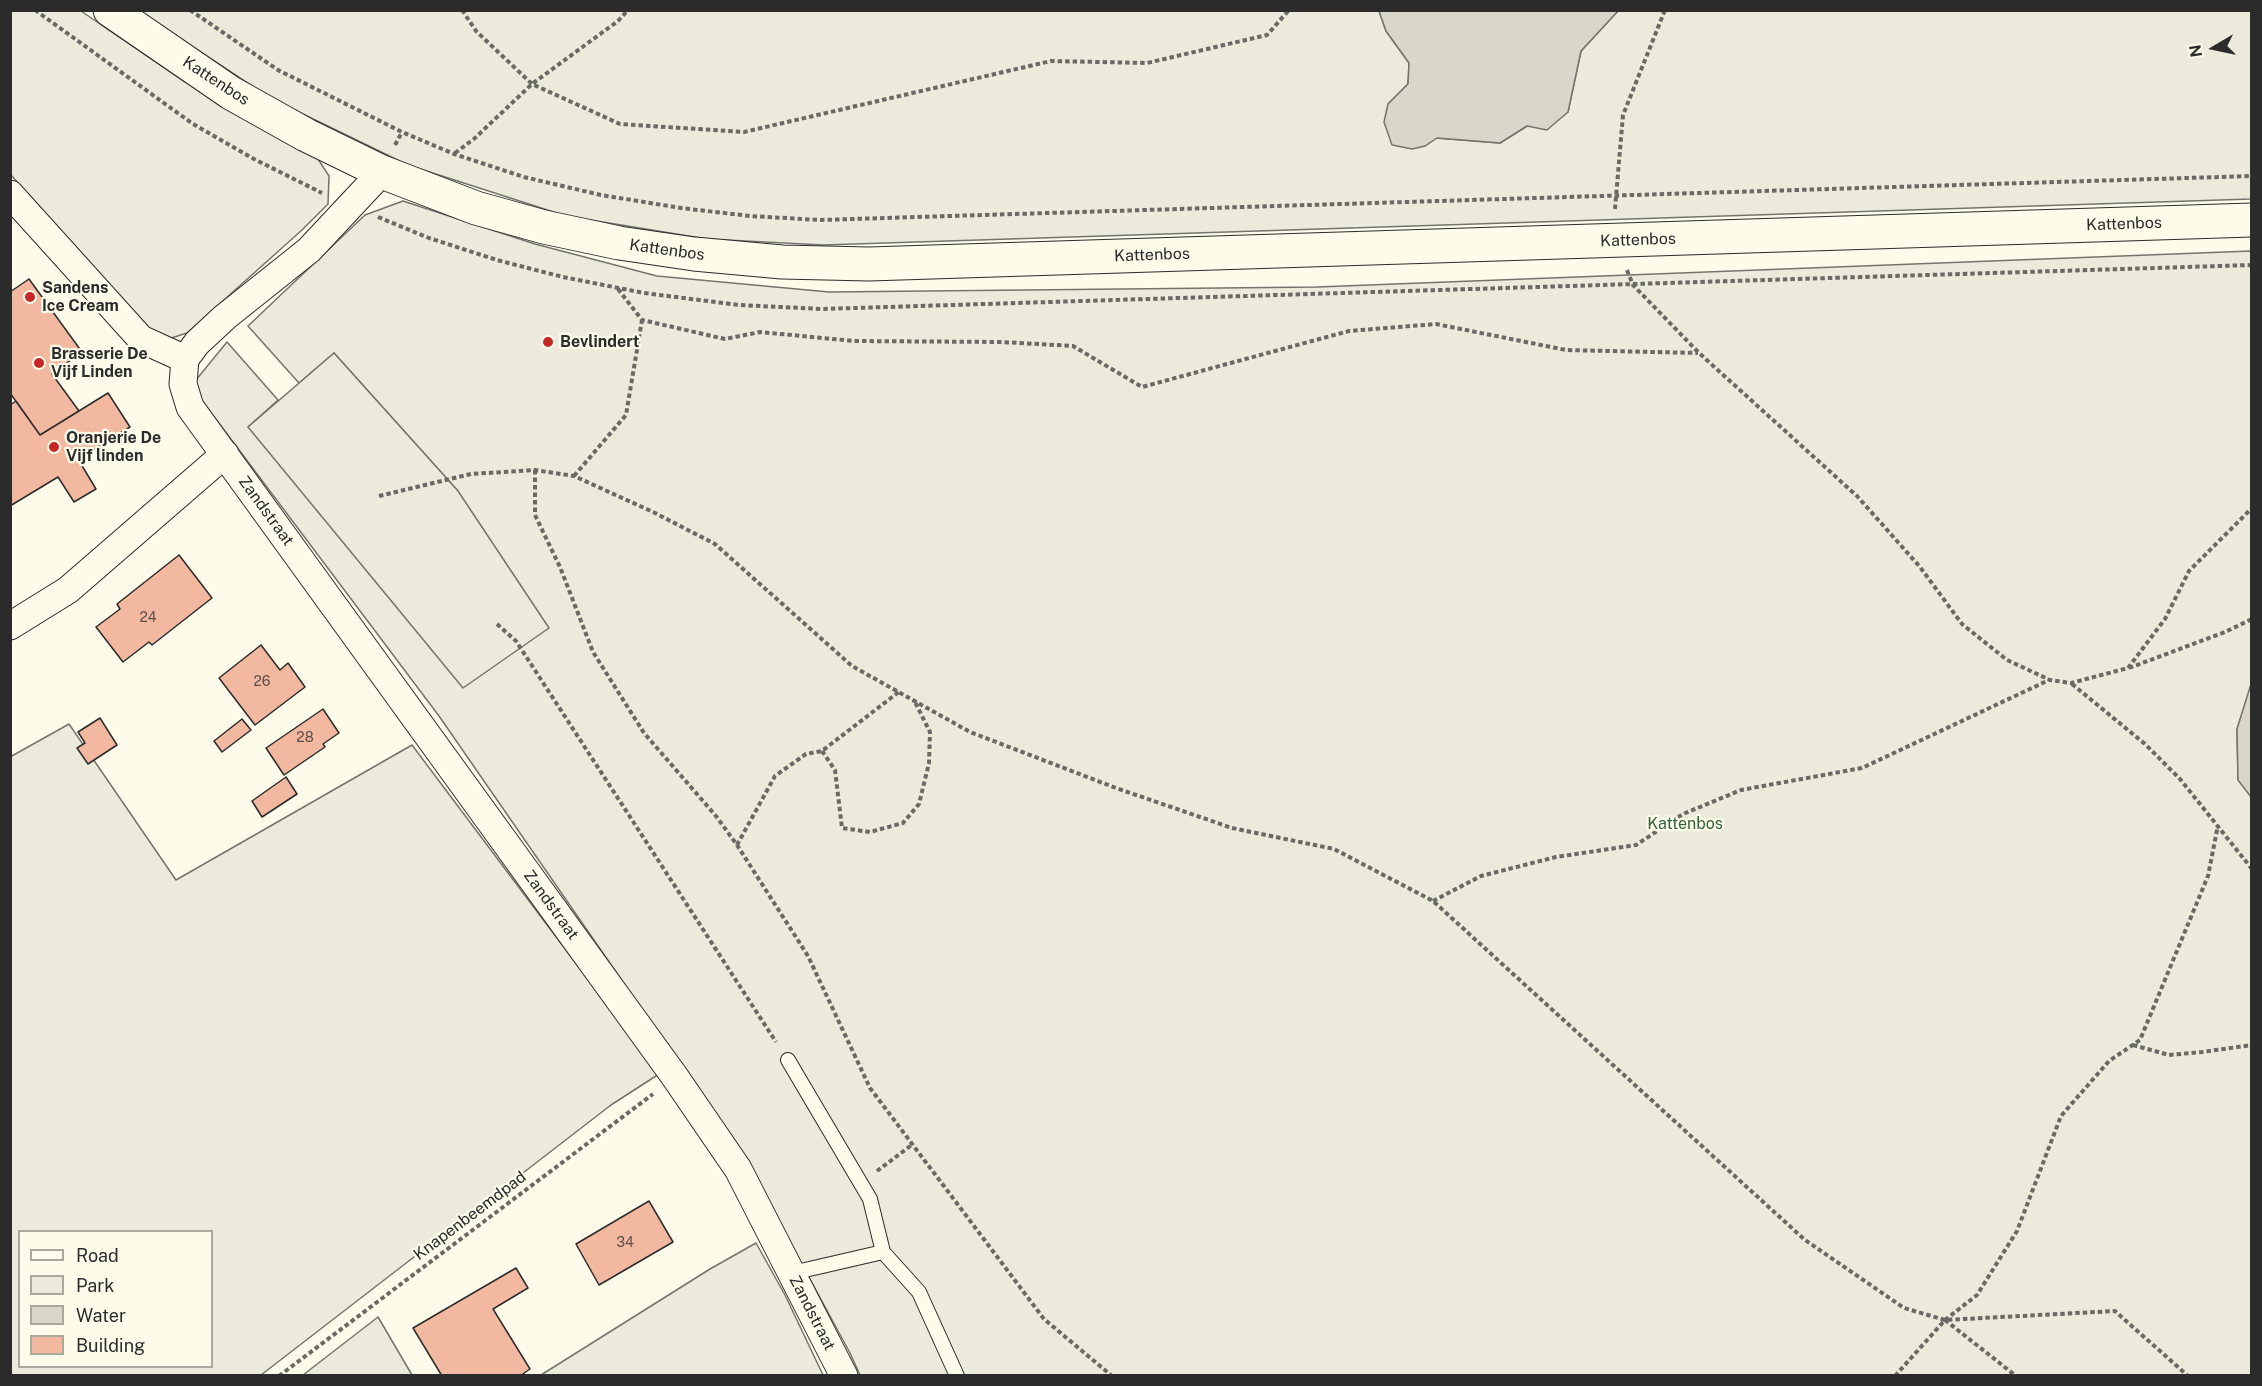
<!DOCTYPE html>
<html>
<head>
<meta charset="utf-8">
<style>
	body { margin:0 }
	#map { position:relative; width:2262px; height:1386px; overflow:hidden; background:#fdfbea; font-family:"Public Sans",sans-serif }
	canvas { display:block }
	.frame { position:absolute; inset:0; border:12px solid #2b2b2b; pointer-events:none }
	.legend { position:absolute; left:18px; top:1230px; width:195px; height:138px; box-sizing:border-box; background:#fdfbea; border:2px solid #a9a89e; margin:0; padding:8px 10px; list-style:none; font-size:18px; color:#2b2b2b }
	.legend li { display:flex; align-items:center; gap:12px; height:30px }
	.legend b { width:30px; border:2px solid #a9a89e }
	.north { position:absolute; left:2184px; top:18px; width:60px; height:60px; -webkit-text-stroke:4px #fdfbea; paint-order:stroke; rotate:261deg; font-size:16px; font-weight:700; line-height:24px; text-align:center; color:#2b2b2b }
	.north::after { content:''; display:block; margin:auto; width:21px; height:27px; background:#2b2b2b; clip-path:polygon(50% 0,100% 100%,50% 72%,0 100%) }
</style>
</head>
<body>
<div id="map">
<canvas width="2262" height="1386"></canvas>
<div class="frame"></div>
<ul class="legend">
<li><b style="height:8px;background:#fdfbea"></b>Road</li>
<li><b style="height:16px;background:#ecebdb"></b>Park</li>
<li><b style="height:16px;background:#d8d7c9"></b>Water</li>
<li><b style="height:16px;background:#f2b8a0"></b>Building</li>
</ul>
<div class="north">N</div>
</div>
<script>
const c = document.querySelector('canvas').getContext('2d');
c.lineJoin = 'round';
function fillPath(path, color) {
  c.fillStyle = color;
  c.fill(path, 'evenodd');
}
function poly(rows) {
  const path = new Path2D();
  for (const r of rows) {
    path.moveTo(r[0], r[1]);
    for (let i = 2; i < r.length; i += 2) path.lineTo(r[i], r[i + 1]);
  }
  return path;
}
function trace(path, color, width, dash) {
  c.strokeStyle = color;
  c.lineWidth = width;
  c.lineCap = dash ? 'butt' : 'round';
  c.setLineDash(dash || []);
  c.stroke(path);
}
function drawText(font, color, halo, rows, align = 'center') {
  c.font = font + ' "Public Sans",sans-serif';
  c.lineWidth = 4.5;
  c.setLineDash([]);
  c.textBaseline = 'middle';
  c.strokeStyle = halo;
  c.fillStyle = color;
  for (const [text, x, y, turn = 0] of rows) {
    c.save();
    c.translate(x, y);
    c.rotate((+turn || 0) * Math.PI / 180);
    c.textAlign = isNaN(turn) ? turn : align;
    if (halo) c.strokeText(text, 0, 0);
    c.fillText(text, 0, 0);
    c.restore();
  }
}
const green = poly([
	[10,11,81,11,182,80,316,156,329,176,328,204,302,230,187,333,159,342,11,175,10,11],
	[138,11,1379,11,1386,31,1409,63,1408,84,1388,104,1425,146,1436,138,1500,143,1527,126,1568,112,1581,51,1618,11,2251,11,2251,199,823,245,707,239,566,216,408,165,272,99,138,11],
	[403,201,535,244,657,276,829,292,1317,287,2251,251,2252,684,2237,729,2238,779,2252,797,2251,1375,860,1375,850,1353,744,1157,439,716,191,386,227,342,278,400,248,427,458,491,334,353,299,383,248,326,365,215,403,201],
	[69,724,176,880,412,745,659,1074,611,1105,261,1375,11,1375,10,757,69,724],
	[20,1232,212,1232,212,1366,20,1366,20,1232],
	[756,1243,785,1295,823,1375,541,1375,710,1269,756,1243],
	[378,1317,412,1375,303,1375,378,1317]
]);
fillPath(green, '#ecebdb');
trace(green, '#74746e', 1.5);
const parking = poly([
	[334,353,458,491,549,628,463,688,248,427,334,353]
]);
fillPath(parking, '#eceadb');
trace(parking, '#74746e', 1.5);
const water = poly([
	[1379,11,1379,10,1618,11,1581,51,1568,112,1547,130,1527,126,1500,143,1437,138,1425,146,1412,149,1392,145,1384,122,1388,104,1408,84,1409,63,1386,31,1379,11],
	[2251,684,2251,797,2238,780,2237,729,2251,684]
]);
fillPath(water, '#d8d7c9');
trace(water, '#74746e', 1.5);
const building = poly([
	[29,279,82,352,52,374,79,411,40,435,10,393,10,292,29,279],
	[108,393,130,427,78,459,96,489,74,502,58,477,10,506,10,405,16,401,40,435,108,393],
	[179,555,212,598,152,645,149,642,123,662,96,627,120,609,117,604,179,555],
	[261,645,280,670,288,663,305,687,255,725,219,678,261,645],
	[323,709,339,733,323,744,325,747,284,775,266,748,323,709],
	[100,718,117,745,88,764,77,748,85,743,78,732,100,718],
	[242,719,251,730,222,752,214,741,242,719],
	[286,777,297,794,262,817,252,801,286,777],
	[649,1201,673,1242,599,1285,576,1244,649,1201],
	[516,1268,528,1288,493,1309,530,1369,520,1376,442,1376,413,1328,516,1268]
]);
fillPath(building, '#f2b8a0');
trace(building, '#2b2b2b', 1.5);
const lane = poly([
	[788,1060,870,1199,883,1252,919,1292,957,1376],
	[792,1273,883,1252]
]);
const street = poly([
	[382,172,309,250,225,317,197,343,185,359,183,384,190,407,675,1077,738,1169,844,1376],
	[10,194,141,339,185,359],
	[10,626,68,590,225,454]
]);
const secondary = poly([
	[110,10,231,93,306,135,382,172,476,208,544,227,619,243,694,254,782,262,869,264,2252,220]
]);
trace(lane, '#2b2b2b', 16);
trace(street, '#2b2b2b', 29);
trace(secondary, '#2b2b2b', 35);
trace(poly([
	[35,10,193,124,254,159,322,193],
	[190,10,278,70,402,132,454,154,524,177,601,195,681,208,750,216,820,220,2252,176],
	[462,10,476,31,532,84,620,124,744,132,1051,61,1147,63,1267,35,1289,10],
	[395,145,402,132],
	[455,153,475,138,532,84,618,21,628,10],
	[1615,209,1623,115,1665,10],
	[378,217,429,238,497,260,563,277,644,293,739,305,822,309,2252,265],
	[1627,270,1633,285,1699,353,1857,496,1920,567,1962,624,2007,660,2050,680,2071,683,2128,668,2165,619,2189,571,2252,508],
	[618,289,642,320,725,339,760,332,854,341,1002,342,1073,346,1142,387,1349,331,1436,324,1566,350,1698,353],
	[535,470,535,515,560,567,593,652,644,733,716,816,737,845,808,956,870,1088,1044,1319,1112,1376],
	[574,476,626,415,642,320],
	[379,496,471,474,535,470,574,476,653,512,715,544,852,666,970,732,1116,788,1232,828,1334,849,1433,901,1805,1240,1904,1308,1945,1320,2115,1311,2188,1376],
	[497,624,516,641,776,1042],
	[2129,668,2225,632,2252,619],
	[2072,684,2145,744,2180,779,2252,869],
	[822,751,835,770,842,828,870,832,903,823,919,804,929,763,930,732,914,700],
	[737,845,775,776,806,754,822,751,900,691],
	[1433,901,1481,876,1556,857,1636,845,1683,814,1741,790,1862,768,2049,680],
	[2133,1045,2169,1055,2202,1052,2252,1045],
	[877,1171,913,1144],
	[1945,1320,2016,1376],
	[279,1376,653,1094],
	[1895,1376,1945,1320,1977,1295,2017,1231,2061,1116,2109,1061,2140,1040,2208,876,2218,825]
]), '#6a6964', 4, [4.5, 3]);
trace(lane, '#fdfbea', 14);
trace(street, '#fdfbea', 27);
trace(secondary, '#fdfbea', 33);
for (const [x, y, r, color] of [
	[30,297,6,"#c62828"],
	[548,342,6,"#c62828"],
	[39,363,6,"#c62828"],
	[54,447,6,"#c62828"]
]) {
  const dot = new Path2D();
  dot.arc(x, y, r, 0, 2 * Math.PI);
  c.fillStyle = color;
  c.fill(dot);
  trace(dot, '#fdfbea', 2);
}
drawText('14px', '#5d4e48', null, [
	["24",148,618],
	["26",262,682],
	["28",305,738],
	["34",625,1243]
]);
drawText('16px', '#2b2b2b', '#fdfbea', [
	["Kattenbos",216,81,33],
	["Kattenbos",2124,224,-2],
	["Kattenbos",1638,240,-2],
	["Kattenbos",667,250,8],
	["Kattenbos",1152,255,-2],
	["Zandstraat",266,511,54],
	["Zandstraat",551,905,54],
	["Knapenbeemdpad",470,1216,-37],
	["Zandstraat",812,1313,63]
]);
drawText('bold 16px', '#2b2b2b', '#fdfbea', [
	["Sandens",42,288],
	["Ice Cream",42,306],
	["Bevlindert",560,342],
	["Brasserie De",51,354],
	["Vijf Linden",51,372],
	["Oranjerie De",66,438],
	["Vijf linden",66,456]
], 'left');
drawText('16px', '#34623c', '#fdfbea', [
	["Kattenbos",1685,824]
]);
</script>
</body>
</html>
